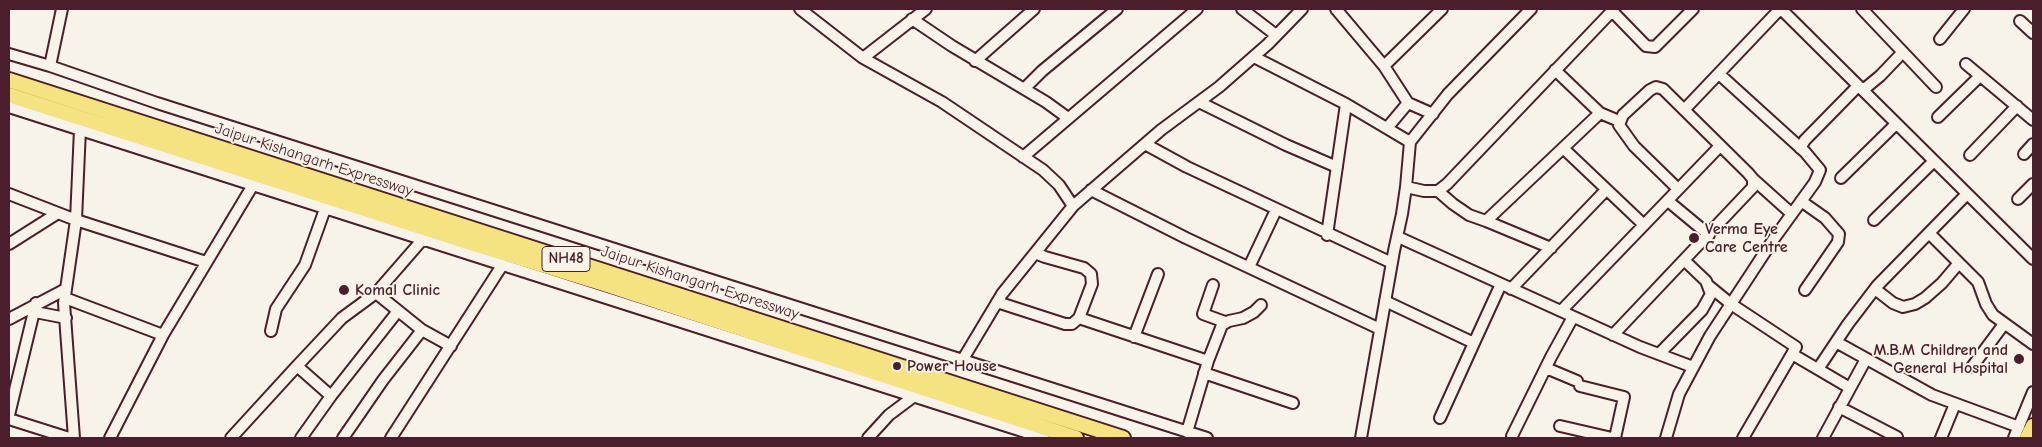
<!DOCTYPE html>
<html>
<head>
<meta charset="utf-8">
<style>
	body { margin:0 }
	#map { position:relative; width:2042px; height:447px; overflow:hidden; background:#f7f3e8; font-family:"Comic Neue",sans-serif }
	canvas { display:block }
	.frame { position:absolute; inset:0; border:10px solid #4a1f2b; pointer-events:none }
</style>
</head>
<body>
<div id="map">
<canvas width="2042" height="447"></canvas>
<div class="frame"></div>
</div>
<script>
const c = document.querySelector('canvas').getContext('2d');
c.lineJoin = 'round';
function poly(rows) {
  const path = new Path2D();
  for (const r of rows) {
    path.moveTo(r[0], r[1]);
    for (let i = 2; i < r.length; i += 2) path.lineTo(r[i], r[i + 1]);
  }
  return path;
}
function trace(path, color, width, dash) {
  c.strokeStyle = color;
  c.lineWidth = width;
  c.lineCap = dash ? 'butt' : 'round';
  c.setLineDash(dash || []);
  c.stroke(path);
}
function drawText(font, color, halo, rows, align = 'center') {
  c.font = font + ' "Comic Neue",sans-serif';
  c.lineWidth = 4;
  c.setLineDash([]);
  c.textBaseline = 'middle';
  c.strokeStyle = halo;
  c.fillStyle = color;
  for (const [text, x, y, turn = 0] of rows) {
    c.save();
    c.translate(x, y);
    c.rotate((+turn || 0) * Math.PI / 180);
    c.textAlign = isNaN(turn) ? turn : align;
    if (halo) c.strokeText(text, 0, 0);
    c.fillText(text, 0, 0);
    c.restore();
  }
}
const minor = poly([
	[800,9,863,58,942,102,1043,170,1059,185,1073,206,1002,294,963,359],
	[1242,9,1276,35],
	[1336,9,1384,66,1408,103,1433,114],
	[1781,9,2033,259],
	[1862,9,1936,87],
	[1612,11,1646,46,1655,47,1693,9],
	[912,19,952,46,1046,102,1068,118],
	[2020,21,2033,33],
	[1940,39,1964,9],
	[9,54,50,66,157,103,1207,438],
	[1254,57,1346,104,1410,142],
	[863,58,926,9],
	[975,61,1034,9],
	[1966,64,2033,120],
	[50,66,62,9],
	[1384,66,1442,9],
	[1555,70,1600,113,1619,121],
	[1024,89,1042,71,1117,9],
	[1863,90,1880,76,1903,52],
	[1199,102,1286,145,1337,167],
	[9,107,1044,438],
	[1684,110,1780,9],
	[1938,117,1980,76],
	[1387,128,1408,103],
	[1145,144,1187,167,1392,263],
	[1563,148,1644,225],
	[1800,148,1805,140,1858,86],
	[2024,154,2033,144],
	[1970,155,2017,106],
	[1023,157,1197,9],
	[1841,178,1896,124],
	[1753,179,1792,214],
	[1406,187,1424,191,1438,191,1447,184,1614,9],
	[1091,190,1186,238,1380,329],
	[1438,191,1453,204,1469,215,1486,221,1600,113],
	[9,194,76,220,206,262],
	[2018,199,2033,184],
	[1668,201,1709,235],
	[1801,201,1825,218,1839,234,1838,242,1805,290],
	[1073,206,1161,130,1219,87,1268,44,1302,9],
	[1874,220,1934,161],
	[1486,221,1551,248],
	[1929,233,1978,282,1986,304,1993,315,2033,344],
	[1327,235,1346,104],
	[1398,237,1640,347,1693,367],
	[423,239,376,293,422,330,451,346],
	[9,244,58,213],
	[1249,267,1276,210],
	[1213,285,1203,314,1225,322],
	[1709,286,1731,304,1796,347,1792,354,1850,388],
	[1511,289,1606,190],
	[1875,289,1893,303,1903,307,1915,304,1925,298,1942,283,1959,263],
	[65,298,163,335],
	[1385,301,1474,343,1440,418],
	[997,302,1065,324,1072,324,1079,318,1092,284,1091,274,1084,268,1045,257,1035,253],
	[1561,311,1720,146],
	[35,312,66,318],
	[1079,318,1208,361],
	[9,319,66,289],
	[271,331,276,309,305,265,325,209],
	[1613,335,1753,187,1753,179,1748,173,1663,89,1656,87,1650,90,1623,115,1619,125,1634,146,1678,189],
	[1134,337,1158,274],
	[1836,342,1932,395,2019,427],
	[1474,343,1501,284],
	[1659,354,1702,310,1711,294,1706,281,1684,260],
	[297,366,342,318,376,293],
	[1972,367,2004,324],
	[1546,368,1577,381],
	[1818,369,1848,324,1877,286,1967,194],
	[1204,373,1293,403],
	[1580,386,1624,397,1615,438],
	[1839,407,1897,437],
	[9,415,36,303],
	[9,419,69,438],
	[1560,426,1612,438],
	[1187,432,1208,361,1222,325,1229,321,1243,318,1254,312,1261,305],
	[1512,436,1551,357,1573,317],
	[74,438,64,303,76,220,80,129],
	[110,438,163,335,253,185],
	[231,438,297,366,331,396],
	[301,438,331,396,398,311],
	[343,438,383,380,422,330],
	[391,438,503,264],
	[868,438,889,415,913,397],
	[1361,438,1394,251,1402,214,1406,187,1410,142,1448,94,1531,9],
	[1666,438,1679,394,1710,336,1773,240,1815,182,1820,170,1805,152,1719,74],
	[1743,438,1792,354],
	[1823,438,1866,359],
	[1941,438,1955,404],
	[2014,438,2033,392]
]);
const highway = poly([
	[9,80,1123,438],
	[9,95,471,243,601,283,1076,438],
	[2027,438,2033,426]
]);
trace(minor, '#4a1f2b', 14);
trace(highway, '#4a1f2b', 18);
trace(minor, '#f7f3e8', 10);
trace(highway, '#f5e381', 14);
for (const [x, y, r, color] of [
	[1694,238,6,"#4a1f2b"],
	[344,290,6,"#4a1f2b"],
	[2019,359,6,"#4a1f2b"],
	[897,366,5,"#4a1f2b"]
]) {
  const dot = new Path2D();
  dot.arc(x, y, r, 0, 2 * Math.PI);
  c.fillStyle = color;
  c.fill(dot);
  trace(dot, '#f7f3e8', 2);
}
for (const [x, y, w] of [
	[566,259,48]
]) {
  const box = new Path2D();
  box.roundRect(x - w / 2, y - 12.5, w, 25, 4);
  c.fillStyle = '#f7f3e8';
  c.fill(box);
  trace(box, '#4a1f2b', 1);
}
drawText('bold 15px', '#4a1f2b', null, [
	["NH48",566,259]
]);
drawText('16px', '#4a1f2b', '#f7f3e8', [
	["Jaipur Kishangarh Expressway",314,160,18],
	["Jaipur Kishangarh Expressway",700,283,18]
]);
drawText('bold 16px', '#4a1f2b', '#f7f3e8', [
	["Verma Eye",1705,229],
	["Care Centre",1705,247],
	["Komal Clinic",355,290],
	["M.B.M Children and",2008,350,"right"],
	["General Hospital",2008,368,"right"],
	["Power House",907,366]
], 'left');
</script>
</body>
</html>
